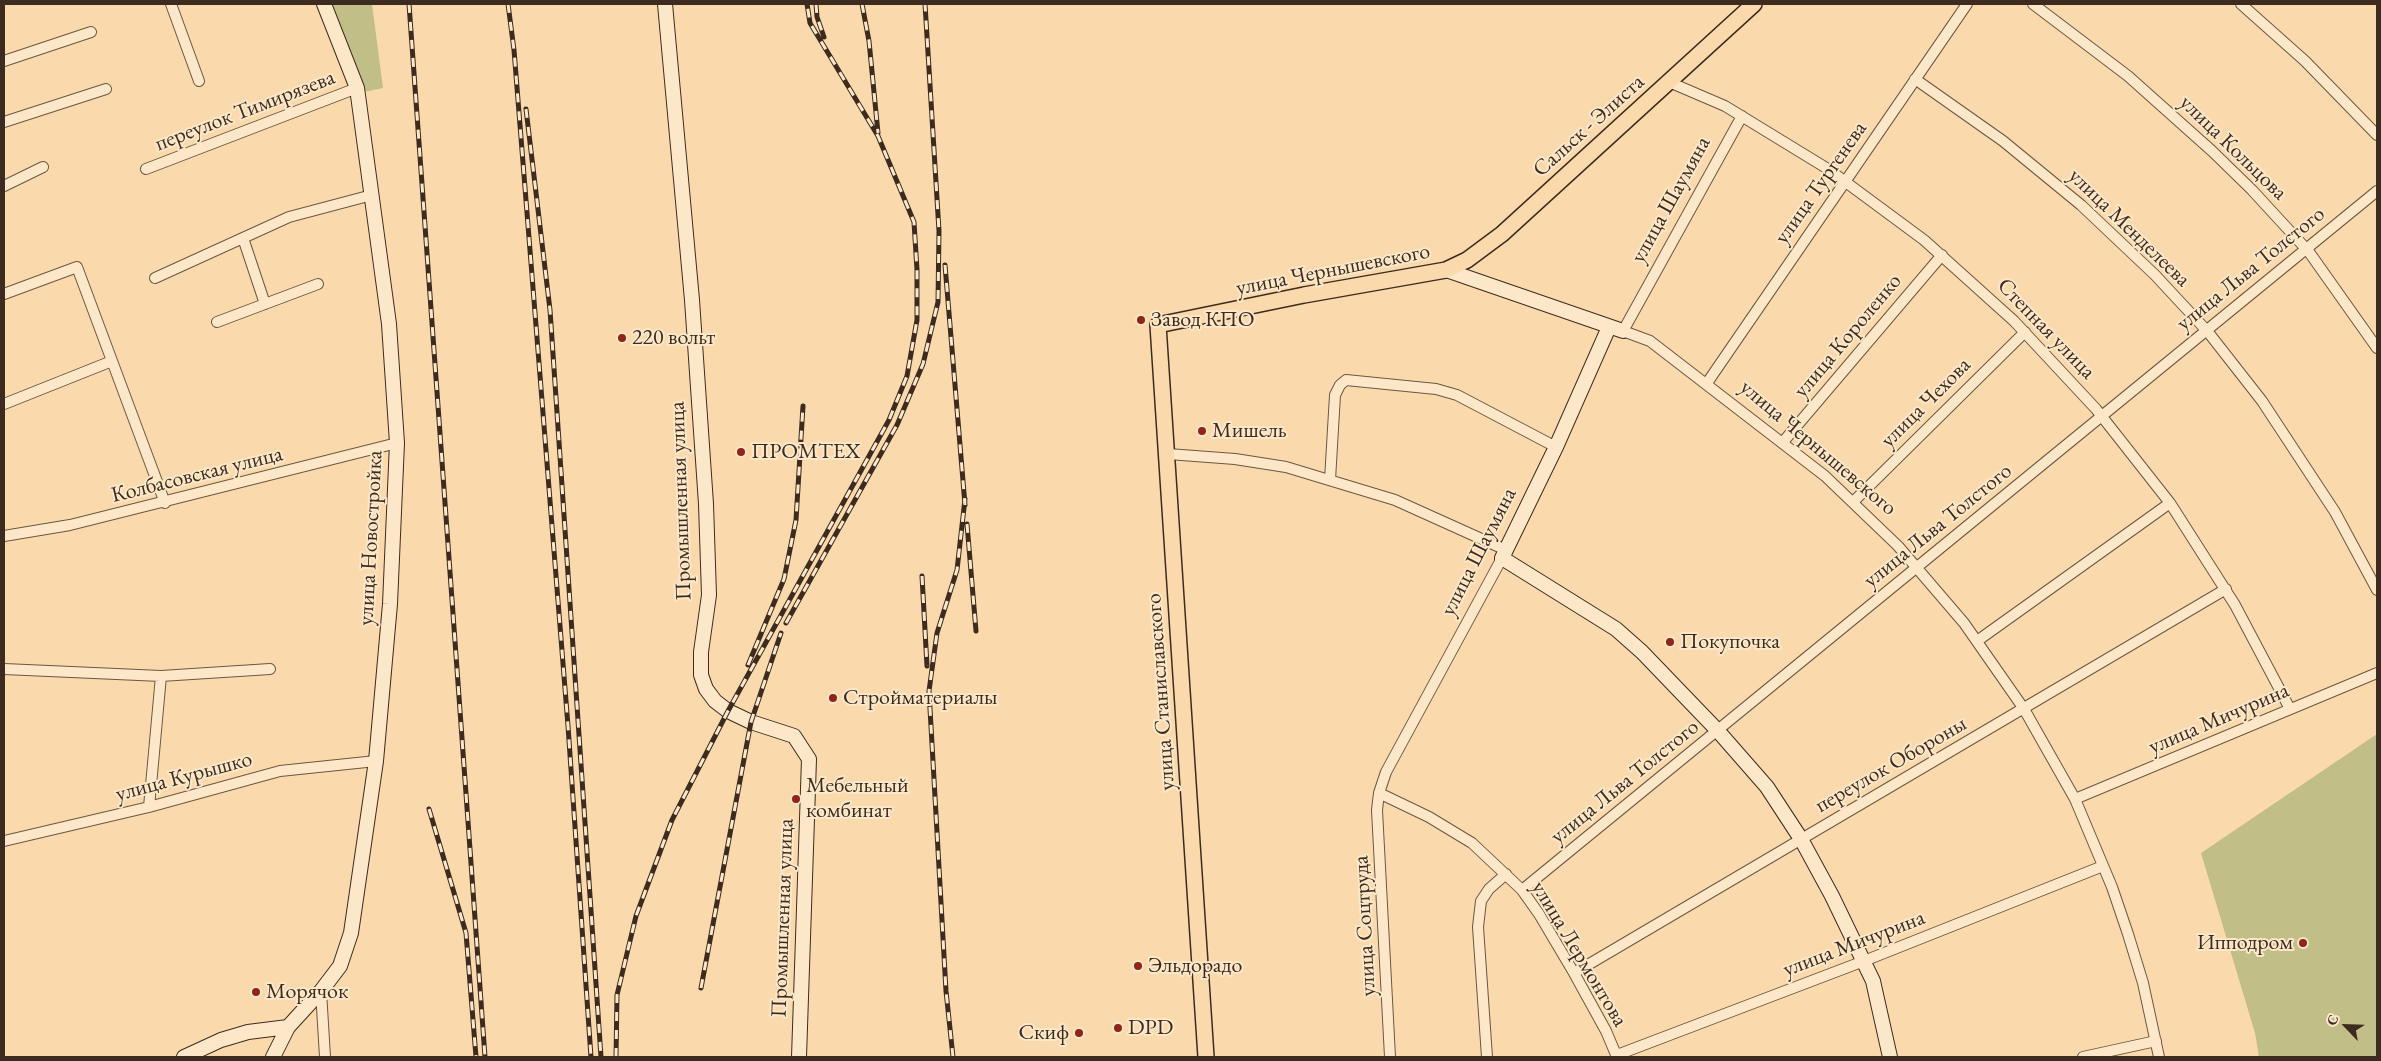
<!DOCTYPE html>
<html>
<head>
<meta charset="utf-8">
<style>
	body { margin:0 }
	#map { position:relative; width:2381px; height:1061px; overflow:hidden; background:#fadaac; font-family:"EB Garamond",serif }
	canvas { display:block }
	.frame { position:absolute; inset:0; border:5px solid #3d2b1f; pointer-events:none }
	.north { position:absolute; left:2321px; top:1001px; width:50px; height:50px; -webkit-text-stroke:4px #fce7c9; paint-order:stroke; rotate:294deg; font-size:14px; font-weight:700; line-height:20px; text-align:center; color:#3d2b1f }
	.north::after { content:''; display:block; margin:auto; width:18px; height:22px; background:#3d2b1f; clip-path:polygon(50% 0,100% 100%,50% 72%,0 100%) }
</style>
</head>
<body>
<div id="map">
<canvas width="2381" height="1061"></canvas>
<div class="frame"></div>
<div class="north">С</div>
</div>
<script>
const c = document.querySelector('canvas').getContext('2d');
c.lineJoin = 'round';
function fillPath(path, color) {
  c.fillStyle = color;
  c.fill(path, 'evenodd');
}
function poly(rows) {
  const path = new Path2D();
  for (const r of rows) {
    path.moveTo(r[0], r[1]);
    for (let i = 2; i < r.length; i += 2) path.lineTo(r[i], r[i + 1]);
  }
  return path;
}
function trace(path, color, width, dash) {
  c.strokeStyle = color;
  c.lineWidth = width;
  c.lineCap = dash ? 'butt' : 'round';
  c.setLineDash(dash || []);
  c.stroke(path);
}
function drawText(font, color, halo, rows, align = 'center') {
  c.font = font + ' "EB Garamond",serif';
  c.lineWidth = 4;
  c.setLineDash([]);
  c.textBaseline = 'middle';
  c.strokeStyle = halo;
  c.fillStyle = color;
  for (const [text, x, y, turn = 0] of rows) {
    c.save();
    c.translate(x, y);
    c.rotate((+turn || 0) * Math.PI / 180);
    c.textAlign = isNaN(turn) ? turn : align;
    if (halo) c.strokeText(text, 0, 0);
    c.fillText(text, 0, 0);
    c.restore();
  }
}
fillPath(poly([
	[330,4,372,4,383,88,364,92],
	[2377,734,2377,1057,2259,1057,2255,1033,2201,853]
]), '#c1be88');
const street = poly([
	[171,4,199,81],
	[2033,4,2128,76,2212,151,2252,190,2309,252,2377,348],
	[2241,4,2305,61,2377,135],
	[4,61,91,32],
	[1915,79,2003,141,2081,205,2155,275,2208,332,2262,401,2335,512,2377,590],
	[1669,82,1725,106,1828,169,1924,240,2014,321,2096,409,2170,503,2235,605,2290,709],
	[1742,116,1623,331,1650,341,1825,476,1898,546,1964,623,2024,709,2075,799,2112,887,2128,934,2143,983,2159,1057],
	[4,122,106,89],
	[146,169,357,88],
	[4,186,43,167],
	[243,238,265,304],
	[155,278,289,217,372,195],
	[4,294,77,267,165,503],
	[217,322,318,284],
	[1707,383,1967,4],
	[4,404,112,361],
	[1783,442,1942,255],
	[1168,454,1235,459,1286,467,1395,500,1506,550],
	[1330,480,1335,395,1340,385,1346,380,1436,389,1457,395,1556,447],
	[1853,502,2025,332],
	[4,536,70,525,397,443],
	[1977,641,2170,503],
	[4,669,161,676,270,669],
	[1379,793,1429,817,1472,843,1522,890,1539,914,1574,973,1606,1031,1617,1057],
	[2075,799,2377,673],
	[149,807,161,676],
	[4,841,149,807,280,771,376,761],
	[1522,890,2377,191],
	[1574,973,2226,589],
	[321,991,325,1057],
	[1617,1055,1864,961,2103,866],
	[1390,1057,1377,810,1379,793,1386,772,1502,558],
	[1487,1057,1478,927,1481,901,1489,889,1506,874],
	[2083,1057,2156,1041]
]);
const secondary = poly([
	[665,4,692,300,706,504,709,595,701,652,701,675,706,689,715,701,728,711,751,722,794,736,809,759,799,1057],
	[1446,270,1623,331],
	[1609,327,1556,447,1502,558,1616,629,1642,652,1718,731,1767,787,1801,839,1832,896,1873,981,1890,1057],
	[184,1057,221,1040,248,1032,288,1027],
	[273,1057,288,1027,321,991,340,966,351,933,376,761,390,604,397,443,389,324,357,88,324,4]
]);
const primary = poly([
	[1206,1057,1158,325,1304,295,1446,270,1467,260,1502,234,1754,4]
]);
trace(street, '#6c5742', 12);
trace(secondary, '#3d2b1f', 16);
trace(primary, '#3d2b1f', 18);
trace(street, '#fce7c9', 10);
trace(secondary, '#fce7c9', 14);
trace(primary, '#fadaac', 15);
const rail = poly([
	[409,4,485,1057],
	[508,4,514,50,568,726,591,1057],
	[816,4,817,17,824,37],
	[862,4,869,41,878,133],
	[526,109,550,310,601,1057],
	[945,265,965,505],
	[967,524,976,631],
	[922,576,927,666],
	[786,623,897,425,923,364,938,302,939,231,925,4],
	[748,665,784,579,796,520,803,406],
	[429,809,466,933,476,1057],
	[701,988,751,722,781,633],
	[616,1057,617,995,636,916,672,820,728,711,889,420,907,376,917,320,917,270,914,222,878,136,810,23,807,4],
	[953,1057,946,991,929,691,937,633,957,570,965,499]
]);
trace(rail, '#3d2b1f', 5);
trace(rail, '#fce7c9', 3, [9]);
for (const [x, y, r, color] of [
	[1141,320,5,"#8f2418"],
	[622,338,5,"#8f2418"],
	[1202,431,5,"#8f2418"],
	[741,452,5,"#8f2418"],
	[1670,642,5,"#8f2418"],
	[833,698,5,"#8f2418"],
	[796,799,5,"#8f2418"],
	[2303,943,5,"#8f2418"],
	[1138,966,5,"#8f2418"],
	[256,992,5,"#8f2418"],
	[1118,1028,5,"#8f2418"],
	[1079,1033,5,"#8f2418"]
]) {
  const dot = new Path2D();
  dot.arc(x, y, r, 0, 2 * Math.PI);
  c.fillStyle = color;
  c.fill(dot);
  trace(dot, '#fce7c9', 2);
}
drawText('22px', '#3d2b1f', '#fce7c9', [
	["переулок Тимирязева",245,111,-21],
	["Сальск - Элиста",1589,126,-42],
	["улица Кольцова",2233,148,44],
	["улица Тургенева",1821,183,-55],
	["улица Шаумяна",1671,200,-61],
	["улица Менделеева",2129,228,44],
	["улица Льва Толстого",2251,269,-39],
	["улица Чернышевского",1333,270,-11],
	["Степная улица",2046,329,46],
	["улица Короленко",1848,336,-50],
	["улица Чехова",1926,403,-45],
	["улица Чернышевского",1818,448,40],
	["Колбасовская улица",197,475,-14],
	["Промышленная улица",681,501,-92],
	["улица Льва Толстого",1938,526,-39],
	["улица Новостройка",371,538,-87],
	["улица Шаумяна",1479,552,-63],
	["улица Станиславского",1161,692,-94],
	["улица Мичурина",2219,719,-23],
	["переулок Обороны",1891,765,-30],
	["улица Курышко",184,777,-15],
	["улица Льва Толстого",1625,782,-39],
	["Промышленная улица",783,918,-88],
	["улица Соцтруда",1365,926,-93],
	["улица Мичурина",1854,944,-21],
	["улица Лермонтова",1579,954,59]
]);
drawText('22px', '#3d2b1f', '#fce7c9', [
	["Завод КПО",1151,320],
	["220 вольт",632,338],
	["Мишель",1212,431],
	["ПРОМТЕХ",751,452],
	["Покупочка",1680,642],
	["Стройматериалы",843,698],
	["Мебельный",806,786],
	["комбинат",806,811],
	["Ипподром",2293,943,"right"],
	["Эльдорадо",1148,966],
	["Морячок",266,992],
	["DPD",1128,1028],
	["Скиф",1069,1033,"right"]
], 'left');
</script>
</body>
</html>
